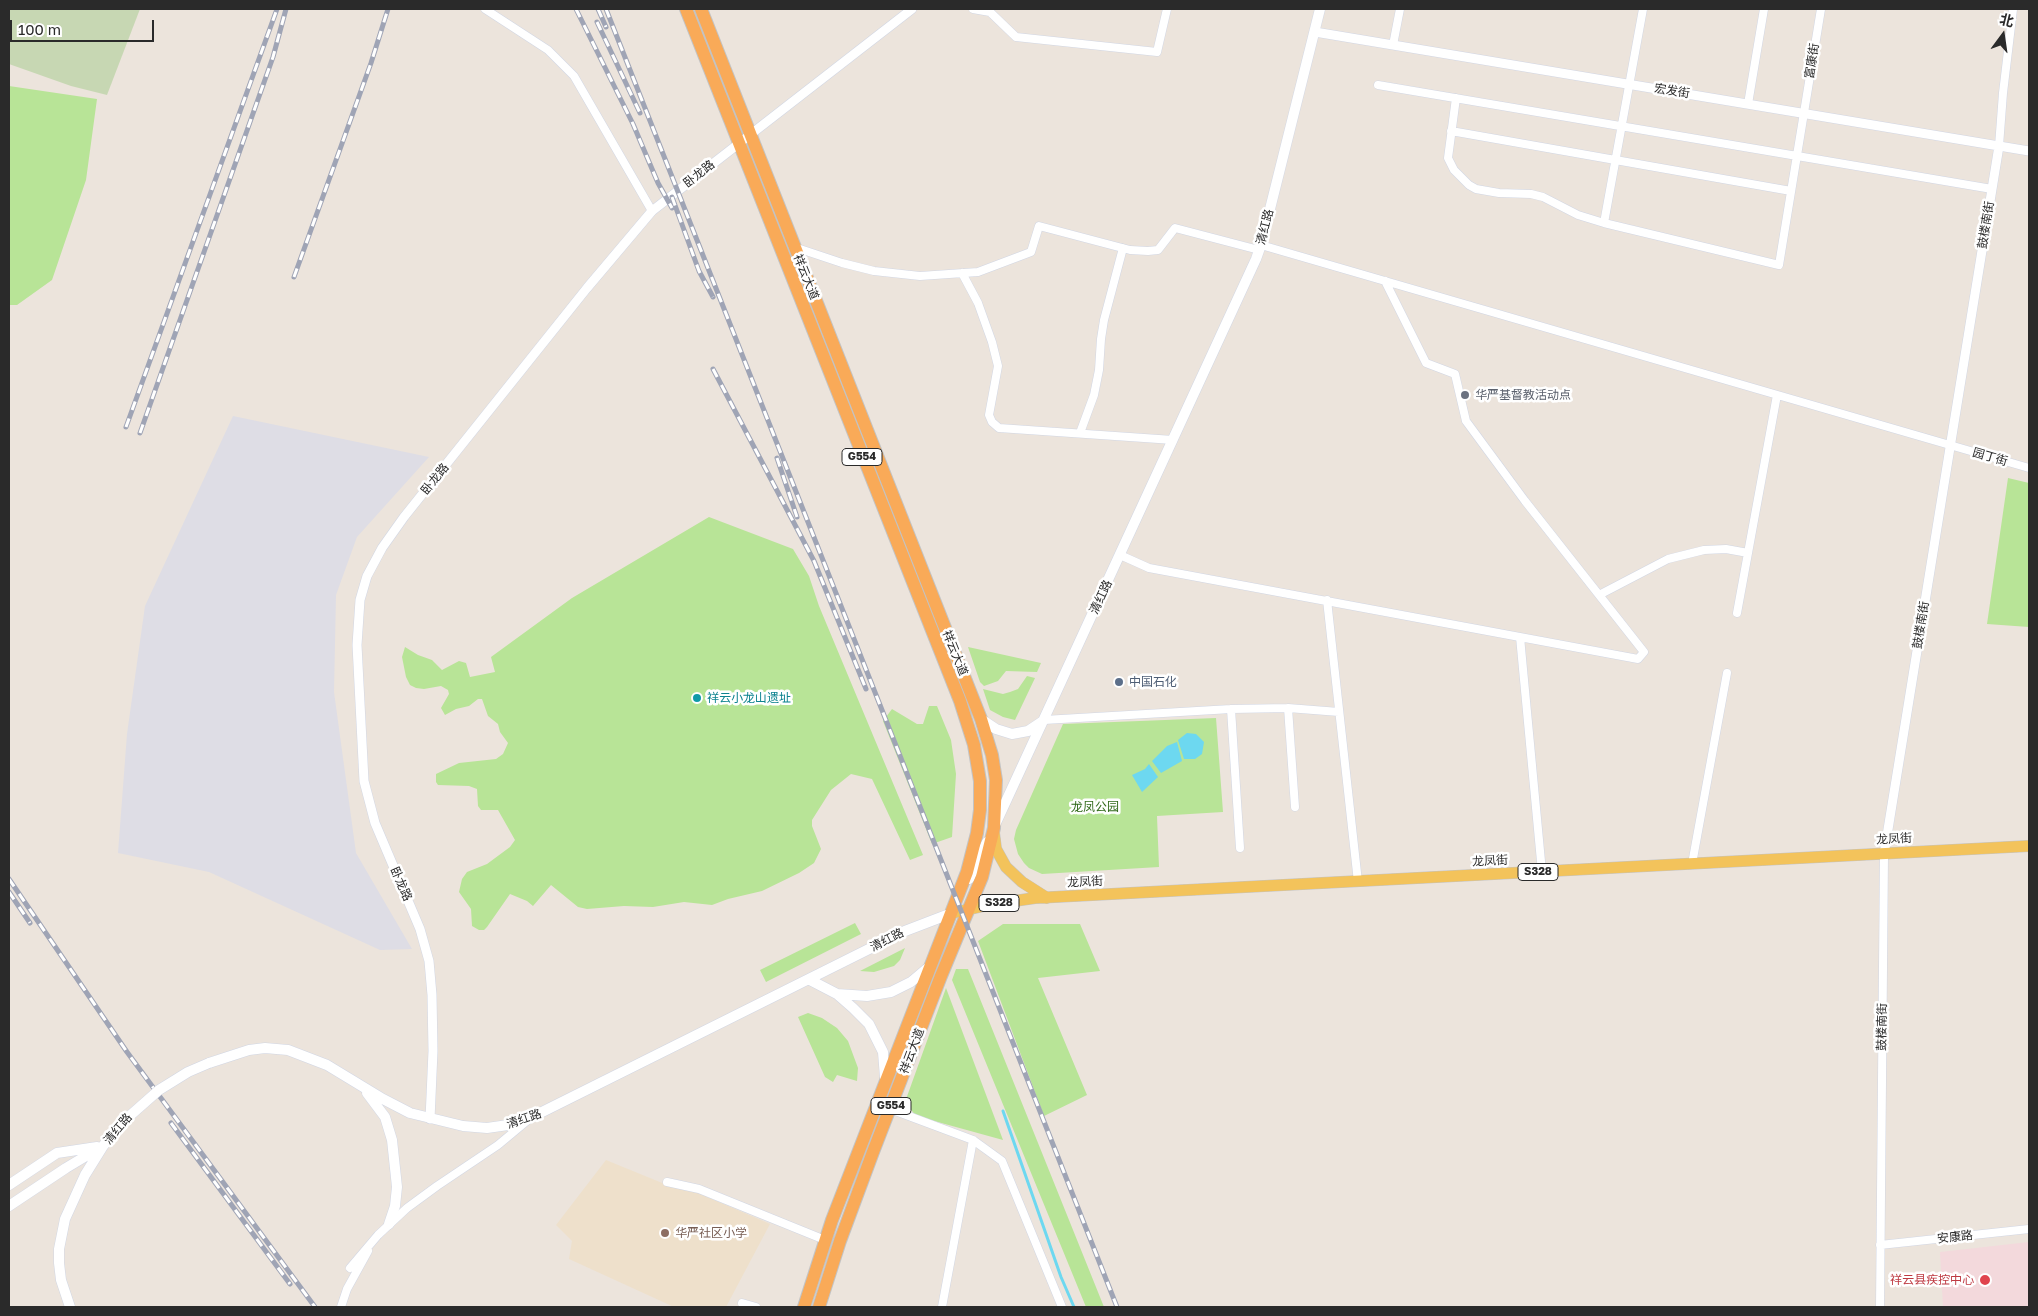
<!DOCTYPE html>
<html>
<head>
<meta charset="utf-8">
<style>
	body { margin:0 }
	#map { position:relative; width:2038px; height:1316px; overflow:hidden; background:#ece4dc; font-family:"Golos Text","Noto Sans SC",sans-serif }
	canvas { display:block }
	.frame { position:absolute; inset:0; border:10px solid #2a2a2a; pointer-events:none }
	.north { position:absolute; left:1978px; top:10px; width:50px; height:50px; -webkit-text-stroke:4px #fff; paint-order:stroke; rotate:14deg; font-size:14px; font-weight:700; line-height:20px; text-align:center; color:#2a2a2a }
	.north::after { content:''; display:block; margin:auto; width:18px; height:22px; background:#2a2a2a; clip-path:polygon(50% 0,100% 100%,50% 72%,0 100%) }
	.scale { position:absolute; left:10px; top:20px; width:144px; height:22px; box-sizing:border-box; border:2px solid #2a2a2a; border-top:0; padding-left:6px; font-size:15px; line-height:18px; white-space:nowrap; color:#2a2a2a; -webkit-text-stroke:4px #fff; paint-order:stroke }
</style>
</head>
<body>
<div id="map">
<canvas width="2038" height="1316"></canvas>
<div class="frame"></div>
<div class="north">北</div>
<div class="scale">100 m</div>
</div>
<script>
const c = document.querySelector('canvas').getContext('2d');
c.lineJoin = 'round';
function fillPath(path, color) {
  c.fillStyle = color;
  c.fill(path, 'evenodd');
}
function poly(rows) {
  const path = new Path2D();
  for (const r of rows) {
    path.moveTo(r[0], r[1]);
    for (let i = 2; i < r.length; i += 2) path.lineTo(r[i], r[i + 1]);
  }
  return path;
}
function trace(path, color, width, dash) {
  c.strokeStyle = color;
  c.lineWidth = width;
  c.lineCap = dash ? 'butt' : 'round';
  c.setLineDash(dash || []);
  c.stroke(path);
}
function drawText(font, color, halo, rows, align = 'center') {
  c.font = font + ' "Golos Text","Noto Sans SC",sans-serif';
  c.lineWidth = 5;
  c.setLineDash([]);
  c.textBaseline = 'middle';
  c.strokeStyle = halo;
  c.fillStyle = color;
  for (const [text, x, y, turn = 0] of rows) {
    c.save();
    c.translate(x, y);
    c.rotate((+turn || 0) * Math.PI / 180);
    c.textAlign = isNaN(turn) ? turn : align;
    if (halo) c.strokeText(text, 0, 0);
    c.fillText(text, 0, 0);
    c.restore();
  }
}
fillPath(poly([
	[233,416,429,457,357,537,336,595,334,692,356,853,412,949,380,950,209,872,118,853,127,734,145,606]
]), '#dedde5');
fillPath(poly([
	[606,1160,672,1187,696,1192,770,1224,726,1307,674,1307,569,1259,572,1241,556,1225]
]), '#eee0cb');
fillPath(poly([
	[2029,1242,2029,1307,1943,1307,1940,1252]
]), '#f3d9dc');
fillPath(poly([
	[9,86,97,99,86,180,52,280,17,305,9,305],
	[2008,478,2029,483,2029,627,1987,624],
	[709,517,793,549,809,576,819,606,923,855,910,860,872,779,851,774,831,790,812,820,812,826,821,849,814,863,799,873,762,891,728,899,712,905,684,902,653,907,624,906,587,909,578,907,551,885,533,906,527,901,510,894,487,927,484,930,479,930,472,926,471,909,459,892,462,879,467,872,487,864,510,847,515,840,498,810,481,810,478,806,477,789,469,786,438,785,436,782,436,774,459,763,496,759,503,754,508,743,500,732,498,724,488,716,482,699,478,699,469,706,456,709,445,715,441,708,449,694,448,690,441,686,424,689,416,688,410,685,406,677,402,657,405,647,418,655,432,660,442,670,459,661,466,663,470,677,495,672,491,657,572,598],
	[968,647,1041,663,1037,672,1006,671,998,681,984,686,980,682],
	[1027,676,1035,678,1015,720,1003,717,990,710,983,689,1003,694,1010,692,1018,689],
	[929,706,937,706,951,740,956,774,952,837,932,844,883,721,892,709,917,724,923,724],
	[1216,718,1223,812,1157,816,1159,867,1042,874,1029,868,1024,863,1018,854,1014,839,1016,830,1063,724],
	[855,923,861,934,766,982,760,970],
	[1003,924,1080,924,1100,971,1038,978,1087,1095,1044,1116,978,941],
	[905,948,900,960,894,966,874,972,860,971],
	[956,969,968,969,1104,1307,1086,1307,952,980],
	[946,988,1003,1140,916,1116,905,1102],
	[808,1013,822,1018,837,1028,848,1041,858,1068,857,1081,837,1075,833,1082,825,1077,798,1017]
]), '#b8e497');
fillPath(poly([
	[9,9,140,9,107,95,71,86,9,64]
]), '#c7d7b3');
fillPath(poly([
	[1187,733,1196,734,1204,742,1202,754,1195,759,1184,759,1178,740],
	[1177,742,1182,761,1161,773,1152,761,1167,746],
	[1149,764,1158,777,1142,792,1132,775,1145,769]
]), '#6dd8f0');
trace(poly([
	[1003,1111,1061,1277,1074,1307]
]), '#6dd8f0', 3);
const minor = poly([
	[485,9,548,50,574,76,652,211],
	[973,9,990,12,1016,37,1157,52,1167,9],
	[1393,45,1400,9],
	[1378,85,1992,189],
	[1456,98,1448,158,1454,170,1469,185,1476,189,1499,193,1531,194,1543,197,1578,215,1604,223,1779,265,1821,9],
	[1748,104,1764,9],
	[1451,131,1791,191],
	[1999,146,2003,93,2013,9],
	[1604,223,1643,9],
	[1261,245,2029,468],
	[794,247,842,263,874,271,920,276,978,272,1031,252,1039,226,1130,250,1148,251,1158,250,1175,228,1259,250],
	[962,273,978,303,992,342,998,366,989,415,992,422,999,428,1173,440],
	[1080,433,1094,395,1099,370,1101,339,1104,320,1123,248],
	[1120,555,1149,568,1638,659,1644,652,1525,501,1466,421,1455,374,1426,363,1385,281],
	[1599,595,1668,559,1704,550,1726,549,1748,553],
	[1327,600,1358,882],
	[1737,613,1777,395],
	[1520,637,1542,872],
	[1288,708,1295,807],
	[1231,709,1240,848],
	[1044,720,1231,709,1288,708,1339,712],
	[1692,864,1727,673],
	[890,1109,973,1140,1002,1161,1062,1307],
	[667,1182,699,1189,825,1240],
	[1880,1245,2029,1229],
	[350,1268,378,1235,407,1208,437,1186,498,1145,528,1120],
	[742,1303,756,1307],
	[341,1307,347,1289,368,1251],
	[942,1307,973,1140],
	[1880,1307,1884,854]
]);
const tertiary = poly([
	[1315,32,2029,151],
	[1884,854,1999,146],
	[430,1119,433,1051,432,995,429,961,420,929,375,823,364,781,357,645,360,600,367,576,382,548,404,517,587,288,652,211,912,9]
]);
const secondary = poly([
	[981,719,996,729,1012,734,1028,731,1043,721],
	[995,825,1256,259,1261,245,1320,9],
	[969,879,987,842],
	[810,980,837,994,853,1008,869,1024,883,1052,885,1077],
	[837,994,867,996,891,992,911,982,930,966],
	[209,1063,249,1050,265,1048,288,1050,327,1065,383,1099,410,1113,463,1126,487,1128,508,1125,530,1118,905,931,952,913,954,910],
	[367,1093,385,1117,392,1140,397,1187,395,1206,389,1224],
	[9,1185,57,1153,97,1147],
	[9,1206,66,1168,101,1147],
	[70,1307,61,1280,59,1263,59,1249,65,1219,85,1175,103,1146,125,1120]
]);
const primary = poly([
	[994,833,996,849,1006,867,1022,882,1047,898],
	[952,913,993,904,1035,898,2029,846]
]);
const trunk = poly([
	[686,9,960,701,974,745,980,781,980,810,977,833,967,872,832,1220,804,1307],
	[701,9,981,719,992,755,996,780,994,828,982,877,941,976,873,1152,840,1241,819,1307]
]);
trace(minor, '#d1d6e3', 9);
trace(tertiary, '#d1d6e3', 10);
trace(secondary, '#d1d6e3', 11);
trace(primary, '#c3c3c3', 12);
trace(trunk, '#c3c3c3', 14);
trace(minor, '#fff', 8);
trace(tertiary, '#fff', 9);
trace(secondary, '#fff', 10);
trace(primary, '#f3c35b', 11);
trace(trunk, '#f9aa58', 12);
const rail = poly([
	[576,9,633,124,658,183,672,208],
	[598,9,606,27],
	[606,9,1117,1307],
	[597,22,640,113],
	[672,197,699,271,713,297],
	[294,277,371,63,388,9],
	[713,369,814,561,866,689],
	[126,427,277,9],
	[140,433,273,57,286,9],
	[777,458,797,517],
	[9,879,127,1052,315,1307],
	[9,892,30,923],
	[171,1123,290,1284]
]);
trace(rail, '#9fa4b5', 5);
trace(rail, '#fff', 3, [9]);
const secondaryBridge = poly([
	[125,1120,159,1090,188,1072,209,1063]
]);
trace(secondaryBridge, '#d1d6e3', 11, []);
trace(secondaryBridge, '#fff', 10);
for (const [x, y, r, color] of [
	[1465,395,5,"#6b7280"],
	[1119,682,5,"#5c6f8a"],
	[697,698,5,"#0f9aa8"],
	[665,1233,5,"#8d6e63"],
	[1985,1280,6,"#e0444e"]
]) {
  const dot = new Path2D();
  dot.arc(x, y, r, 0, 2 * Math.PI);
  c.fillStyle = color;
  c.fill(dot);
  trace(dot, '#fff', 2);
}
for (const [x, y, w] of [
	[862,457,40],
	[1538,872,40],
	[999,903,40],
	[891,1106,40]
]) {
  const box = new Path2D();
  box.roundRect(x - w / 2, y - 8.5, w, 17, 4);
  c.fillStyle = '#fff';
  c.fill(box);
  trace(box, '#2a2a2a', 1);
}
drawText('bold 11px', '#2a2a2a', null, [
	["G554",862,457],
	["S328",1538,872],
	["S328",999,903],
	["G554",891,1106]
]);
drawText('12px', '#2a2a2a', '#fff', [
	["富康街",1812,61,-81],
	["宏发街",1672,91,9],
	["卧龙路",699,174,-38],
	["鼓楼南街",1986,225,-81],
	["清红路",1265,227,-76],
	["祥云大道",806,277,68],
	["园丁街",1990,457,16],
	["卧龙路",435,479,-51],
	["清红路",1101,597,-65],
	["鼓楼南街",1921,625,-81],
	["祥云大道",955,653,68],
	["龙凤街",1894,839,-3],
	["龙凤街",1490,861,-3],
	["龙凤街",1085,882,-3],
	["卧龙路",401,884,66],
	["清红路",887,940,-27],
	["鼓楼南街",1882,1027,-89],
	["祥云大道",912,1051,-69],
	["清红路",524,1119,-19],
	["清红路",118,1129,-50],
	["安康路",1955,1237,-6]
]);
drawText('12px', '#5b616d', '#fff', [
	["华严基督教活动点",1475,395]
], 'left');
drawText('12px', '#4e5e75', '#fff', [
	["中国石化",1129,682]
], 'left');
drawText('12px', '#0d838f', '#fff', [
	["祥云小龙山遗址",707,698]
], 'left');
drawText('12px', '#306919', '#fff', [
	["龙凤公园",1095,807]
]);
drawText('12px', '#785e54', '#fff', [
	["华严社区小学",675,1233]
], 'left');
drawText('12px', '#be3a42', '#fff', [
	["祥云县疾控中心",1974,1280]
], 'right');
</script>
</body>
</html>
